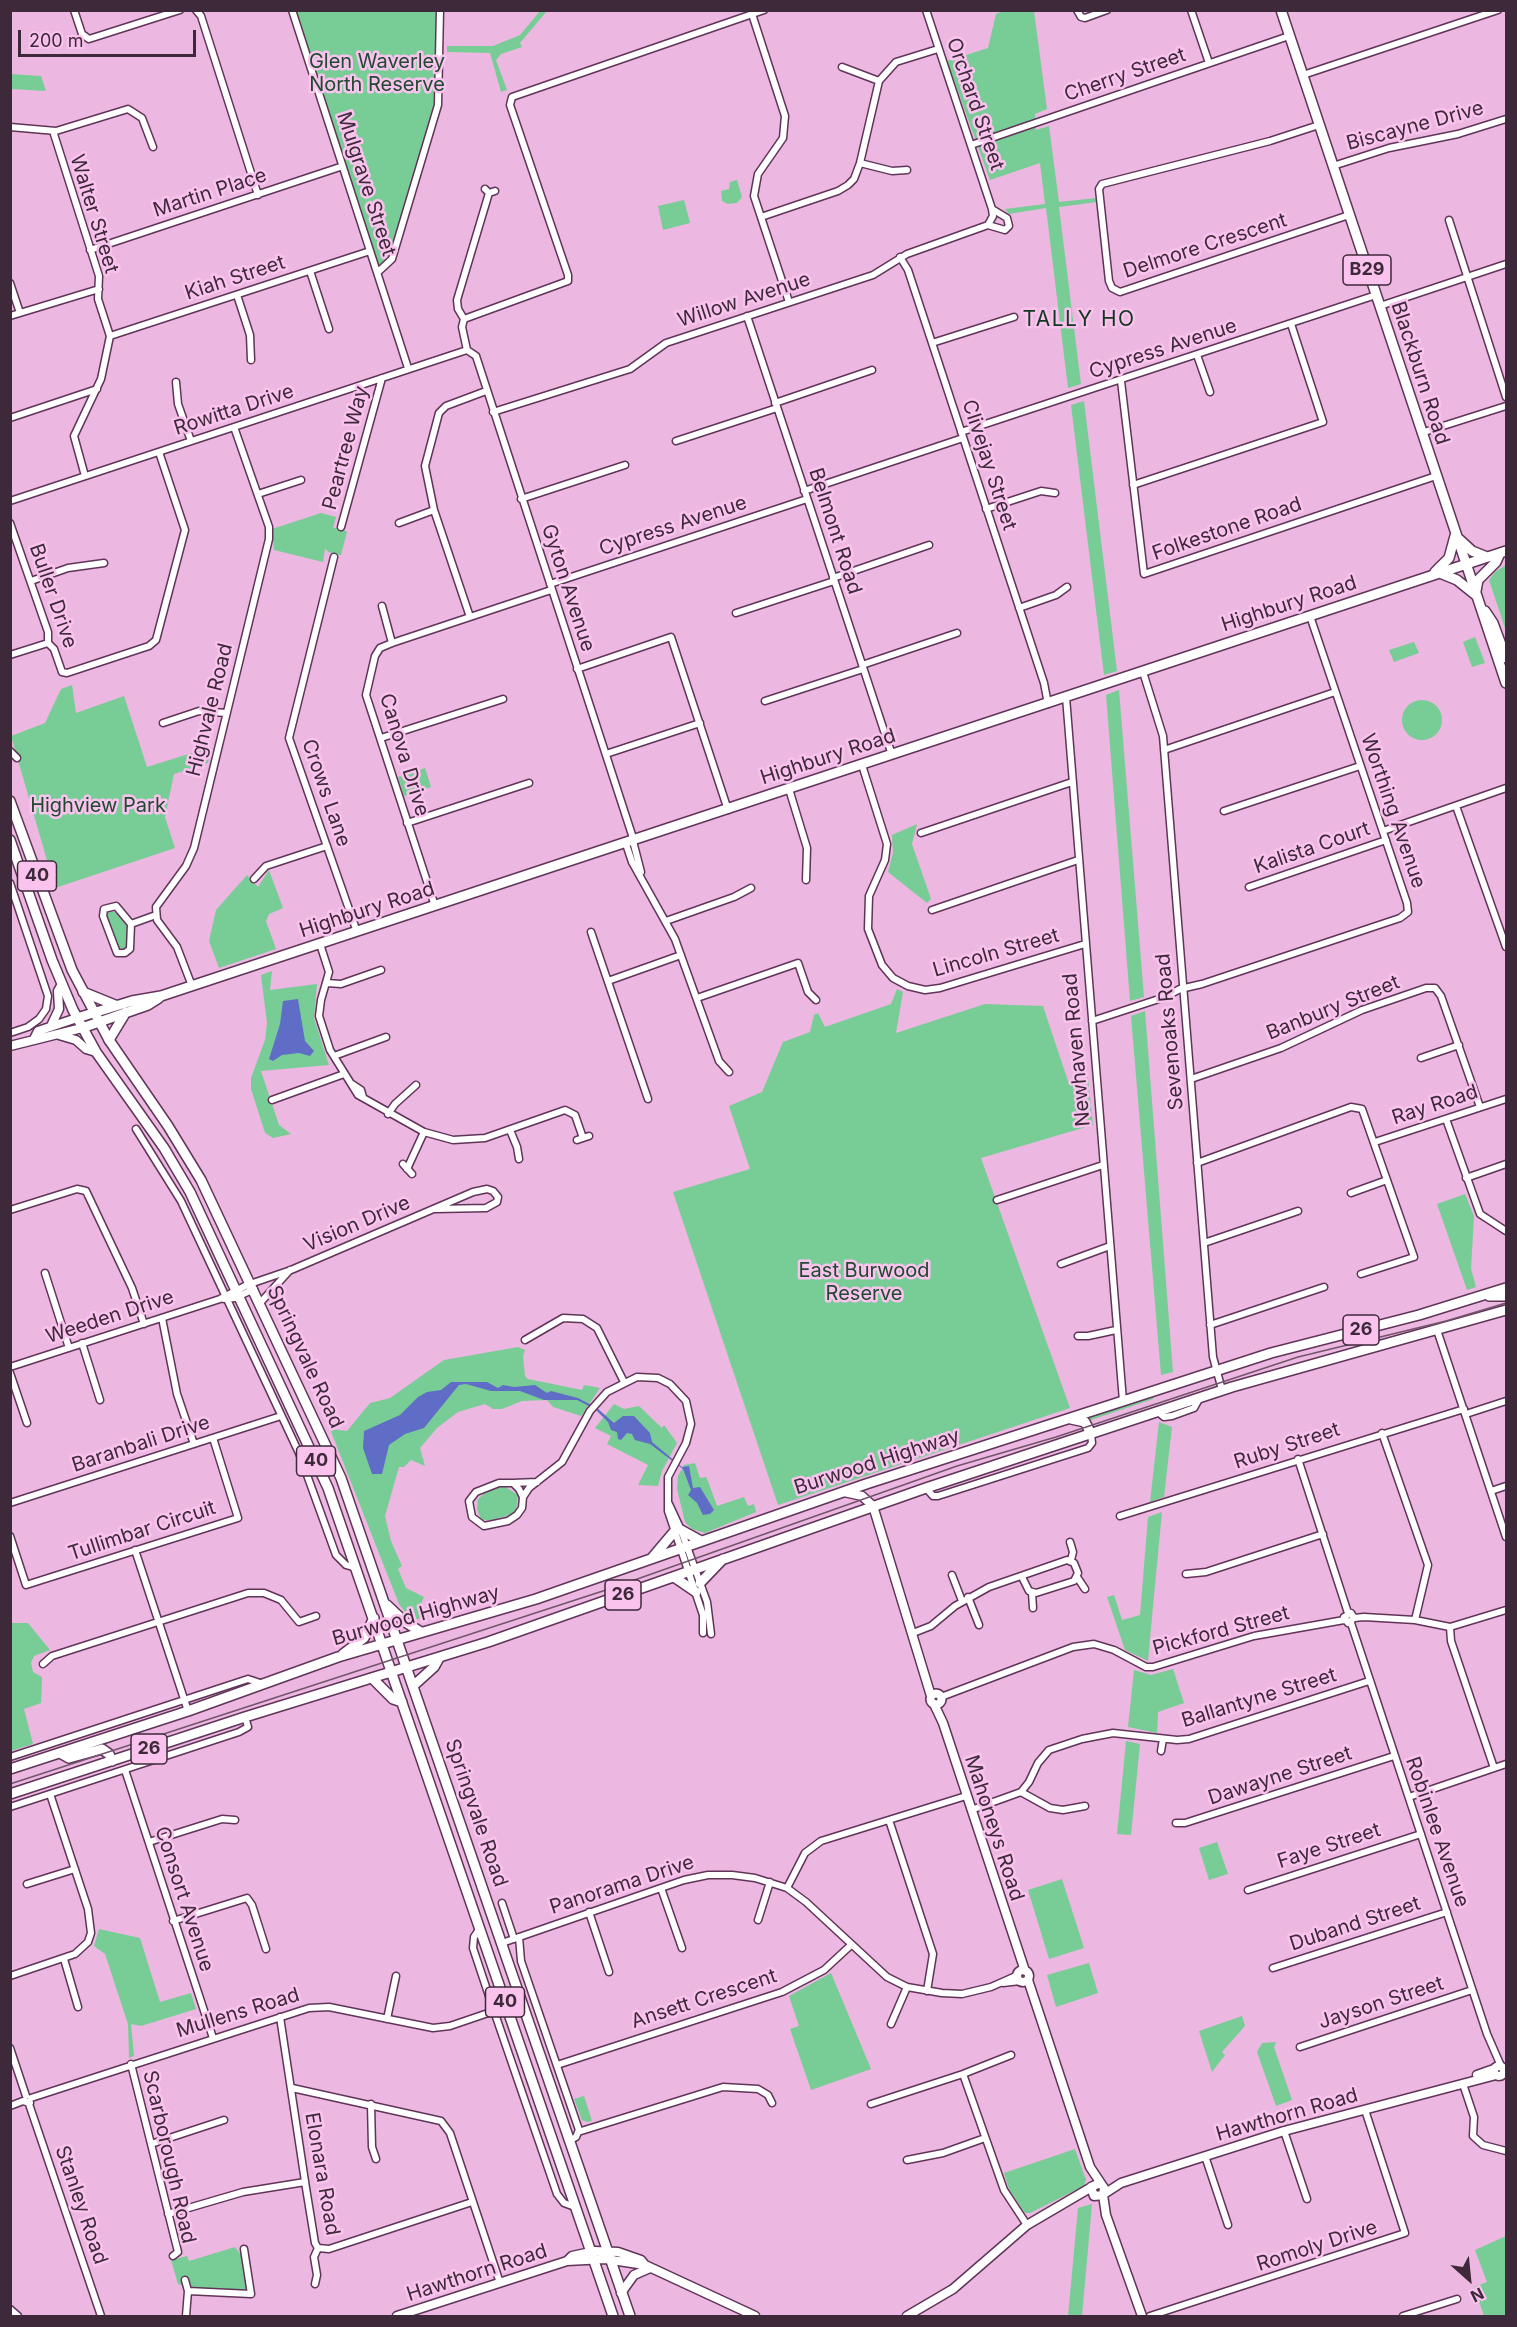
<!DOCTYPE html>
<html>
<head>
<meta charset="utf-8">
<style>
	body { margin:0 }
	#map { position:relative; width:1517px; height:2327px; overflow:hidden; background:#ecb7e0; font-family:Inter,sans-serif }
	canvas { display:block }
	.frame { position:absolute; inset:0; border:12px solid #3e293a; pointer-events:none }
	.north { position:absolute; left:1439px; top:2249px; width:60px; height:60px; -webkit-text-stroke:4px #f9c3ed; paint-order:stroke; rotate:153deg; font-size:16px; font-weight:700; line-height:24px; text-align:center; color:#3e293a }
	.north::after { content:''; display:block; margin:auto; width:21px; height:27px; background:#3e293a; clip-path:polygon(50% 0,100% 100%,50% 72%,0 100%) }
	.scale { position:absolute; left:18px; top:30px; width:178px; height:27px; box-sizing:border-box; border:3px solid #3e293a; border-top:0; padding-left:8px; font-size:18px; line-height:21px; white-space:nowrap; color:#3e293a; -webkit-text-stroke:4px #f9c3ed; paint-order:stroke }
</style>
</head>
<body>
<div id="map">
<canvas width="1517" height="2327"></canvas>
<div class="frame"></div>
<div class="north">N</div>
<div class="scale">200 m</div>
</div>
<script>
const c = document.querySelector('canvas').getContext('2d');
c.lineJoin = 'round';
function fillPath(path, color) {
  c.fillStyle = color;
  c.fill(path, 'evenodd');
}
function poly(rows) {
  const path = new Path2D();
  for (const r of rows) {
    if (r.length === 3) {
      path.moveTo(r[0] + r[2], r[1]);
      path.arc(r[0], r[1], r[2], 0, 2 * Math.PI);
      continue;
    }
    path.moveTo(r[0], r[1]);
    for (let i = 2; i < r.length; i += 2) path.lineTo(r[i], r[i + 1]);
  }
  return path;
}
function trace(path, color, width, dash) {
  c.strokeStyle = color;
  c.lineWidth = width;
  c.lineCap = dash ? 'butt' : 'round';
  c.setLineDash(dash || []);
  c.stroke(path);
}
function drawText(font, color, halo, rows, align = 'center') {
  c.font = font + ' Inter,sans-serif';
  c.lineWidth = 5;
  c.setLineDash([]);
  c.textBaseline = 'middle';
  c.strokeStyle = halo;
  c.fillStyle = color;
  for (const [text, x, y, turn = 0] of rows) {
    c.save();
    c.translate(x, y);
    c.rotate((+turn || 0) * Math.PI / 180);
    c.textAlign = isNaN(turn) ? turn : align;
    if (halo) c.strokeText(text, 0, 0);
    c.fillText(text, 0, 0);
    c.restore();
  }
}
fillPath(poly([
	[293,11,440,11,438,105,392,259,378,272],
	[540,11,547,11,520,43,522,47,501,54,496,60,507,90,501,92,490,53,447,52,447,46,493,46,520,35],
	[1003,11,1034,11,1047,109,1035,114,1036,130,1049,126,1059,202,1097,198,1097,202,1059,207,1081,384,1068,388,1046,208,1009,214,1005,209,1045,204,1040,163,990,180,947,61,988,48,996,14],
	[11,74,41,76,46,91,11,89],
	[737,180,742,197,737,203,728,204,722,201,721,191,729,189,730,182],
	[684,200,690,223,663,230,658,206],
	[1084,401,1117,671,1104,675,1071,405],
	[321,513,336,517,333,528,341,528,347,532,341,555,333,555,325,549,323,562,274,550,272,529],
	[1506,565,1506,631,1489,580,1495,572],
	[1475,637,1485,663,1472,667,1463,642],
	[1414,642,1419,653,1394,662,1389,650],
	[72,685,76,713,124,696,147,767,211,747,208,763,174,774,165,817,175,848,55,888,11,736,45,723,61,689],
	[1119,690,1144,997,1130,1001,1106,695],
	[1422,720,20],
	[425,768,431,787,404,796,398,777],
	[917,824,912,844,931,899,927,903,888,872,893,853,892,835],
	[269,870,283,908,269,914,266,921,276,949,219,968,209,941,216,910,247,875,258,887],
	[109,911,115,912,128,927,127,945,124,949,118,948,107,916],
	[272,971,270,990,317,984,314,1018,329,1065,261,1071,279,1125,291,1134,273,1138,265,1133,251,1089,251,1078,265,1040,267,1023,261,975],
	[897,989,903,992,896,1033,985,1004,1043,1006,1069,1084,1088,1077,1093,1125,981,1158,1070,1408,778,1505,673,1192,750,1169,729,1106,762,1092,783,1042,810,1032,814,1015,818,1013,825,1027,891,1004],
	[1145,1011,1173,1372,1161,1375,1131,1016],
	[1465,1194,1474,1216,1471,1269,1476,1287,1467,1290,1437,1204],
	[518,1347,525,1350,523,1356,525,1376,528,1379,582,1390,584,1385,600,1388,581,1416,553,1407,547,1400,522,1401,502,1409,493,1409,485,1404,458,1412,437,1428,420,1448,425,1466,411,1460,404,1467,399,1467,385,1516,391,1541,402,1566,398,1569,406,1588,424,1597,418,1610,421,1618,412,1621,399,1604,330,1429,347,1431,370,1403,390,1398,444,1360],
	[1153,1396,1153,1399,1088,1421,1085,1419],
	[614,1404,624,1409,639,1406,662,1428,664,1425,677,1443,662,1471,658,1486,638,1485,648,1465,607,1444,611,1436,595,1428],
	[1159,1422,1172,1427,1164,1497,1150,1502],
	[695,1463,700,1478,706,1477,708,1481,717,1506,744,1497,748,1506,754,1504,756,1512,705,1533,692,1529,685,1522,677,1489,678,1476,684,1465],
	[504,1486,518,1495,516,1511,511,1515,491,1520,481,1520,477,1509,478,1499,486,1492],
	[1162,1512,1152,1617,1148,1661,1125,1650,1107,1597,1114,1595,1122,1620,1140,1615,1148,1517],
	[11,1623,28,1623,50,1650,34,1656,31,1663,33,1672,42,1677,41,1703,24,1709,33,1744,11,1751],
	[1173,1669,1184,1703,1158,1712,1157,1733,1128,1727,1134,1670,1151,1675],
	[1126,1741,1140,1744,1131,1835,1117,1834],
	[1217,1842,1228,1874,1209,1880,1199,1848],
	[1062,1879,1084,1948,1049,1959,1028,1890],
	[99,1929,140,1938,160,2002,191,1993,196,2009,141,2026,131,2024,134,2056,129,2058,128,2024,105,1954,94,1946],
	[1089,1963,1098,1993,1056,2007,1047,1975],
	[831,1973,871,2069,811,2090,790,2029,799,2026,789,1996],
	[1242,2016,1245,2026,1222,2052,1225,2055,1212,2072,1199,2031],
	[1276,2042,1274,2047,1292,2100,1276,2106,1257,2052,1262,2043],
	[584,2096,592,2121,587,2122,582,2120,574,2099],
	[1075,2149,1086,2180,1084,2186,1030,2213,1025,2213,1009,2189,1004,2173],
	[1092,2204,1082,2316,1068,2316,1078,2208],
	[1506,2236,1506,2316,1484,2316,1474,2287,1487,2282,1475,2250],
	[235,2247,242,2256,248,2292,194,2288,178,2284,171,2260,187,2256,189,2261]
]), '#78cd96');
fillPath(poly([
	[298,999,305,1041,314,1051,310,1056,299,1053,282,1055,273,1061,269,1059,280,1024,283,1001],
	[451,1382,487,1382,498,1388,503,1385,514,1387,535,1385,547,1393,551,1391,578,1398,597,1408,614,1423,623,1416,634,1416,650,1433,652,1442,682,1467,689,1466,693,1488,700,1487,714,1510,710,1514,703,1515,697,1503,688,1495,691,1490,683,1469,650,1444,635,1440,632,1434,627,1433,621,1440,618,1439,617,1432,611,1430,608,1422,596,1410,585,1404,577,1400,544,1400,520,1391,491,1391,466,1384,459,1385,424,1428,405,1434,389,1445,382,1474,372,1474,363,1448,364,1431,400,1415,418,1397,427,1392,441,1390]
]), '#5f6dc6');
const minor = poly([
	[74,10,82,34,89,39,180,10],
	[196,10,201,16,258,195],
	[292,10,408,368],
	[926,10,992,209,993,216,988,225],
	[1077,10,1081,17,1085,18,1107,10],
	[1191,10,1209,63],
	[751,11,785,116,783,138,758,174,754,196,789,302],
	[842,67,879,81],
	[1303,75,1498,10],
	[1319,125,1270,141,1102,184,1099,189,1109,281,1112,288,1120,292,1349,215],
	[10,127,56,131,128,109,142,118,153,147],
	[53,131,99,276,98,299,110,336,101,379,74,436,85,476],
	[971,145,1289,36],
	[860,163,892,171,907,170],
	[1333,166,1389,148,1458,134,1506,119],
	[485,189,489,193,495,191],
	[761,217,838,191,848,185,854,179,860,163,879,81,896,62,938,49],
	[1449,220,1506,397],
	[988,225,1005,230,1009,226,1007,218,992,209],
	[90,250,340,167],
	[900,257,908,270,1044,683,1048,704],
	[310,271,329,329],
	[378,272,392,259,438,105,440,10],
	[10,283,20,313],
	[237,295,250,335,251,360],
	[1380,306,1506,264],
	[10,316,99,289],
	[747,316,892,755],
	[464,319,458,309,457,300,489,193],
	[110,336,370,251],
	[932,343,1014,317],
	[467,350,462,327,464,319,568,281,568,275,510,105,512,97,764,10],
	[467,350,476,356,634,841],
	[1197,355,1210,392],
	[1121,381,1144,574,1436,476],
	[176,382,178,404,191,441],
	[775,403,872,370],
	[493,412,630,369,666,343,873,275,907,254,988,225],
	[10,418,97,389],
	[961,432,1376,295],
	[1421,433,1506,406],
	[676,441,777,408],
	[1133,485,1323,422,1291,324],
	[804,491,963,438],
	[258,494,301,480],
	[521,499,625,465],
	[10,501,467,350],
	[986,509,1041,491,1055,493],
	[10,523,48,632,48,643],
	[399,523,434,510],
	[341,527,382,378],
	[334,557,289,738,357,932],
	[833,578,929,545],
	[31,581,68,568,104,563],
	[550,584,807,499],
	[382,606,392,643],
	[1019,608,1056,595,1067,587],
	[736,613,834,581],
	[470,617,434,510,425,466,439,413,446,406,486,391],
	[48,643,54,649,62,672,67,673,149,646,156,640,185,530,159,452],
	[10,655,48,643],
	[862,665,957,633],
	[577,669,671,637,728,810],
	[1143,672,1163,736,1213,1357,1222,1390],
	[1066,697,1123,1401],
	[765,701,863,669],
	[163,723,199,711,226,713],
	[381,738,503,699],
	[1164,750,1335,692],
	[10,751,17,758],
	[606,754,700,723],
	[862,765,887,844,885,860,869,896,868,929,882,965,893,978,908,986,925,990,940,988,1085,944],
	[789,789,807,848,806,880],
	[1456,806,1506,947],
	[1224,811,1360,766],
	[407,823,529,783],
	[1383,831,1506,788],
	[921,833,1072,782],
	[633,841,641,872],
	[626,844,632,862,675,939,719,1061,729,1072],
	[254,879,266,866,327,846],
	[10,883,48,996,46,1009,39,1019,28,1027,10,1033],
	[1249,887,1386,840],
	[116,906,131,924,130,949,125,953,117,953,103,916,104,909,116,906],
	[435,906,366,695,375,656,380,648,392,643,551,590],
	[932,910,1078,860],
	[666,921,734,897,751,888],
	[131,924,156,915],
	[591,932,648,1099],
	[320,944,329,972,321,1000,319,1016,330,1050,358,1095,424,1132,453,1140,485,1138,565,1110,575,1115,583,1138],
	[608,981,681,955],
	[327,983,341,984,381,970],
	[192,986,177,947,157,920,156,907,186,866,194,848,269,539,269,527,234,427],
	[697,998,798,963,808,992,816,1000],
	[1163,998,1180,989,1202,984,1400,918,1408,912,1407,903,1310,616],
	[1092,1021,1165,997],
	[334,1056,386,1037],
	[1421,1058,1459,1045],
	[1191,1079,1281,1048,1362,1010,1426,988,1435,988,1441,996,1480,1107],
	[352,1084,361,1090,363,1097],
	[272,1100,344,1074],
	[388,1114,395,1104,416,1085],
	[1446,1119,1480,1214,1506,1231],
	[136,1129,181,1201,299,1453,336,1555,346,1565,356,1568],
	[510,1130,517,1147,519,1159],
	[577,1140,589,1136],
	[1375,1142,1506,1099],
	[1197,1163,1351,1107,1362,1109,1414,1257,1361,1274],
	[403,1164,412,1174],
	[407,1169,424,1132],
	[1466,1178,1506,1164],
	[1351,1193,1387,1180],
	[997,1200,1103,1165],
	[10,1210,77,1189,86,1191,132,1288,144,1324],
	[1204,1243,1298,1211],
	[1061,1264,1110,1246],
	[45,1273,69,1348],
	[224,1299,235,1298,254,1289],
	[260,1303,290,1270],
	[162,1318,177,1394,194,1444],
	[1210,1325,1324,1287],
	[1437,1330,1506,1537],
	[1078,1336,1088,1336,1116,1330],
	[525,1340,563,1318,583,1319,597,1328,624,1382],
	[82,1343,100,1400],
	[10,1367,220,1299,247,1285,291,1270,473,1192,487,1189,493,1191,498,1197,497,1202,486,1208,435,1209],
	[10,1373,27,1423],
	[1158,1412,1164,1417,1172,1416,1194,1408,1199,1399],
	[1466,1414,1506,1401],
	[1382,1433,1428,1565,1415,1620],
	[1298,1459,1348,1613],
	[499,1483,513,1483,519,1489,523,1497,522,1508,517,1515,508,1521,484,1526,472,1517,469,1501,476,1492,499,1483],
	[513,1483,537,1482],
	[926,1488,933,1496,938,1496,1088,1448,1092,1443,1091,1434],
	[1491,1491,1506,1486],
	[523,1497,529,1488,562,1462,590,1411,607,1392,637,1377,658,1378,670,1384,686,1401,691,1424,686,1443,668,1477,668,1511,703,1615,703,1633],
	[10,1503,281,1416],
	[669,1504,681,1530,707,1602,711,1634],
	[1120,1516,1464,1409],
	[10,1536,26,1585,238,1518,213,1438],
	[1070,1542,1073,1552,1071,1560],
	[135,1550,188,1711],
	[1186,1574,1206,1572,1323,1534],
	[952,1575,962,1601],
	[1077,1577,1085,1589],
	[1032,1593,1033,1608],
	[968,1597,979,1625],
	[1354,1618,1351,1613,1344,1617,1348,1623,1354,1618,1364,1617,1415,1620,1450,1627,1506,1610],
	[1351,1623,1487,2034,1501,2066],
	[1450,1627,1451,1641,1494,1768],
	[913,1633,931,1626,955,1606,989,1587,1067,1560,1074,1563,1078,1573,1074,1581,1036,1593,1029,1591,1022,1577],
	[43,1664,52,1656,248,1593,264,1593,281,1600,299,1622,316,1616],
	[941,1697,1073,1647,1094,1644,1114,1650,1146,1667,1153,1667,1254,1636,1344,1620],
	[1161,1751,1163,1739],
	[10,1757,248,1679,263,1684],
	[125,1770,213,2038],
	[1021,1792,1050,1808,1063,1810,1085,1806],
	[1409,1797,1506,1764],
	[10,1807,239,1732,248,1727,245,1717],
	[971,1810,1021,1792,1029,1782,1038,1763,1049,1750,1082,1739,1113,1733,1177,1740,1189,1739,1369,1681],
	[889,1820,933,1954,927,1991],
	[1176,1823,1185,1823,1394,1756],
	[149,1842,222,1819,235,1820],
	[27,1884,75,1869],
	[661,1888,682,1948],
	[787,1888,805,1853,821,1841,966,1796],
	[1248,1890,1421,1834],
	[502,1903,514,1939],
	[589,1912,609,1972],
	[758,1920,770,1882],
	[173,1921,247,1898,252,1905,266,1949],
	[480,1928,474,1937,473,1948,494,2011,557,2194,564,2203,575,2207],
	[519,1937,521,1961,579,2130,576,2137,569,2141],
	[502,1943,684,1880,708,1875,732,1875,755,1878,787,1888,806,1902,887,1977,907,1987,942,1993,962,1994,991,1987,1018,1975],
	[64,1959,78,2007],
	[1273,1968,1447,1912],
	[10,1976,75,1954,88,1942,91,1933,88,1909,50,1794],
	[1003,1983,1020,1981],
	[280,2017,306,2188,315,2243,318,2248,329,2249,472,2202],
	[387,2019,396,1976],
	[891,2024,907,1987],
	[1300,2047,1472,1990],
	[10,2048,26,2096],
	[131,2064,178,2252,173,2256],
	[557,2065,782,1992,824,1970,851,1945],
	[963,2074,1004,2190,1027,2225],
	[1463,2084,1474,2117,1473,2136,1483,2145,1506,2151],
	[292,2088,441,2121,450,2133,500,2283],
	[31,2098,309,2008,329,2007,433,2028,450,2026,494,2011],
	[29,2104,101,2316],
	[371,2104,372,2147,376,2159],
	[871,2104,963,2074,1011,2055],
	[10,2106,23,2101,30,2103],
	[1284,2131,1307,2199],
	[578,2132,723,2087,758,2089,768,2095,772,2103],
	[151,2144,224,2120],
	[1205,2156,1228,2225],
	[907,2160,943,2153,985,2138],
	[168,2214,243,2192,305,2182],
	[185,2280,188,2291,186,2316],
	[315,2284,317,2275,314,2257,318,2248],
	[188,2291,251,2294,244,2249],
	[10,2309,18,2316],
	[1150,2316,1405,2233,1365,2110],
	[1403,2316,1457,2299]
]);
const secondary = poly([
	[51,1026,59,1009,58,991,62,984],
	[59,1035,76,1040,86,1049,96,1052],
	[34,1039,38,1031,77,1018],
	[10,1046,82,1028],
	[844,1492,862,1496,873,1506,931,1696],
	[936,1699,5.5],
	[934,1704,943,1723,1025,1971],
	[1023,1976,6],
	[1028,1980,1090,2167,1104,2188,1103,2195,1094,2196,1091,2187,1100,2183],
	[1499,2071,5],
	[1477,2075,1494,2069],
	[1104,2194,1121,2183,1284,2131,1496,2075],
	[1103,2195,1106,2215,1142,2316],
	[567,2261,605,2259,645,2265],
	[621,2293,634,2275,650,2268],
	[397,2316,567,2261,572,2256,595,2251,618,2252,641,2260,645,2265,755,2316],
	[907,2316,953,2289,1027,2225,1090,2188]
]);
const primary = poly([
	[1281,10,1506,683],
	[1459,539,1472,551,1487,557],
	[1435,572,1449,558,1455,536],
	[1440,573,1457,580,1477,596],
	[1476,591,1478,580,1496,562,1500,553],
	[1485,611,1493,623,1506,658],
	[83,992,115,1005],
	[77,1018,132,1001,161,996,1506,551],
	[82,1028,148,1005,159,998],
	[109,1040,126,1012]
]);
const trunk = poly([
	[10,801,72,970,109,1040,168,1126,201,1180,341,1478,630,2316],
	[10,840,52,960,73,1010,96,1052,164,1148,190,1192,328,1488,613,2316],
	[1489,1296,1506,1296],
	[1071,1419,1085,1422,1091,1434],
	[681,1530,701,1541],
	[652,1558,674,1532],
	[674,1577,696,1592],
	[700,1583,723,1559],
	[387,1605,405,1622,421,1632],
	[343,1654,364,1638,374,1618],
	[372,1678,393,1699,402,1702],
	[413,1686,434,1667,439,1658],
	[60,1753,69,1758,102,1749,109,1754,112,1761],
	[10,1769,188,1711,338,1657,536,1599,866,1484,1123,1401,1271,1353,1419,1315,1506,1288],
	[10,1794,245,1717,488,1642,926,1488,1232,1387,1506,1310]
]);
trace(minor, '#603458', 9);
trace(secondary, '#603458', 11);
trace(primary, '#603458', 12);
trace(trunk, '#603458', 12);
trace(minor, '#fff', 6);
trace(secondary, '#fff', 8);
trace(primary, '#fff', 9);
trace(trunk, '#fff', 9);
trace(poly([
	[10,1784,609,1589,957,1466,1056,1437,1298,1357,1446,1321,1506,1303]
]), '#73546d', 1.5);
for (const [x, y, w] of [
	[1367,270,48],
	[37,876,39],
	[1361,1330,36],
	[316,1461,39],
	[623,1595,36],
	[149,1749,36],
	[505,2002,39]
]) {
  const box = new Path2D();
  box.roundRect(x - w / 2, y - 15, w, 30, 4.5);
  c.fillStyle = '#f9c3ed';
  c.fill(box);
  trace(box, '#3e293a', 1.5);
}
drawText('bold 18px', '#3e293a', null, [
	["B29",1367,270],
	["40",37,876],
	["26",1361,1330],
	["40",316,1461],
	["26",623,1595],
	["26",149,1749],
	["40",505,2002]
]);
drawText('20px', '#1f4a2f', '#f9c3ed', [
	["Glen Waverley",377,62],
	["North Reserve",377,85],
	["Highview Park",98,806],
	["East Burwood",864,1271],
	["Reserve",864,1294]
]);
drawText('20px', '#3e293a', '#f9c3ed', [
	["Cherry Street",1125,75,-19],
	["Orchard Street",975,104,71],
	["Biscayne Drive",1415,126,-15],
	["Mulgrave Street",366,184,72],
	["Martin Place",210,193,-18],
	["Walter Street",94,214,73],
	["Delmore Crescent",1205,246,-18],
	["Kiah Street",235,278,-18],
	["Willow Avenue",744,300,-18],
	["Cypress Avenue",1163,349,-18],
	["Blackburn Road",1420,373,72],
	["Rowitta Drive",234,410,-18],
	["Peartree Way",346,448,-75],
	["Clivejay Street",989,465,72],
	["Cypress Avenue",673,526,-18],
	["Folkestone Road",1227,529,-19],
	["Belmont Road",835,531,72],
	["Gyton Avenue",568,588,72],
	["Buller Drive",53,596,71],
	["Highbury Road",1289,604,-18],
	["Highvale Road",210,710,-76],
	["Canova Drive",404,755,73],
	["Highbury Road",828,757,-18],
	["Crows Lane",326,793,71],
	["Worthing Avenue",1393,811,71],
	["Kalista Court",1312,848,-19],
	["Highbury Road",367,910,-18],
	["Lincoln Street",996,953,-16],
	["Banbury Street",1333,1008,-22],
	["Sevenoaks Road",1170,1032,-95],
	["Newhaven Road",1077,1050,-95],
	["Ray Road",1435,1105,-18],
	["Vision Drive",357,1224,-23],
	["Weeden Drive",110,1317,-18],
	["Springvale Road",305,1357,65],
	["Baranbali Drive",141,1444,-18],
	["Ruby Street",1287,1446,-18],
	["Burwood Highway",877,1462,-18],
	["Tullimbar Circuit",142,1531,-18],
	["Burwood Highway",416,1616,-16],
	["Pickford Street",1221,1631,-15],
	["Ballantyne Street",1259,1698,-17],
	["Dawayne Street",1280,1776,-18],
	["Springvale Road",476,1813,71],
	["Mahoneys Road",994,1828,72],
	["Robinlee Avenue",1437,1832,71],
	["Faye Street",1329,1846,-18],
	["Panorama Drive",622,1885,-18],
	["Consort Avenue",184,1899,72],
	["Duband Street",1355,1924,-18],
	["Ansett Crescent",704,1999,-18],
	["Jayson Street",1381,2003,-18],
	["Mullens Road",238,2013,-17],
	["Hawthorn Road",1287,2115,-16],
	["Scarborough Road",169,2157,77],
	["Elonara Road",322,2174,80],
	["Stanley Road",81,2205,71],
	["Romoly Drive",1317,2246,-18],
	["Hawthorn Road",477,2273,-18]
]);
c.letterSpacing = '1.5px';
drawText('21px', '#10361f', '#f9c3ed', [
	["TALLY HO",1079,320]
]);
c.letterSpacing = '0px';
</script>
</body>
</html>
